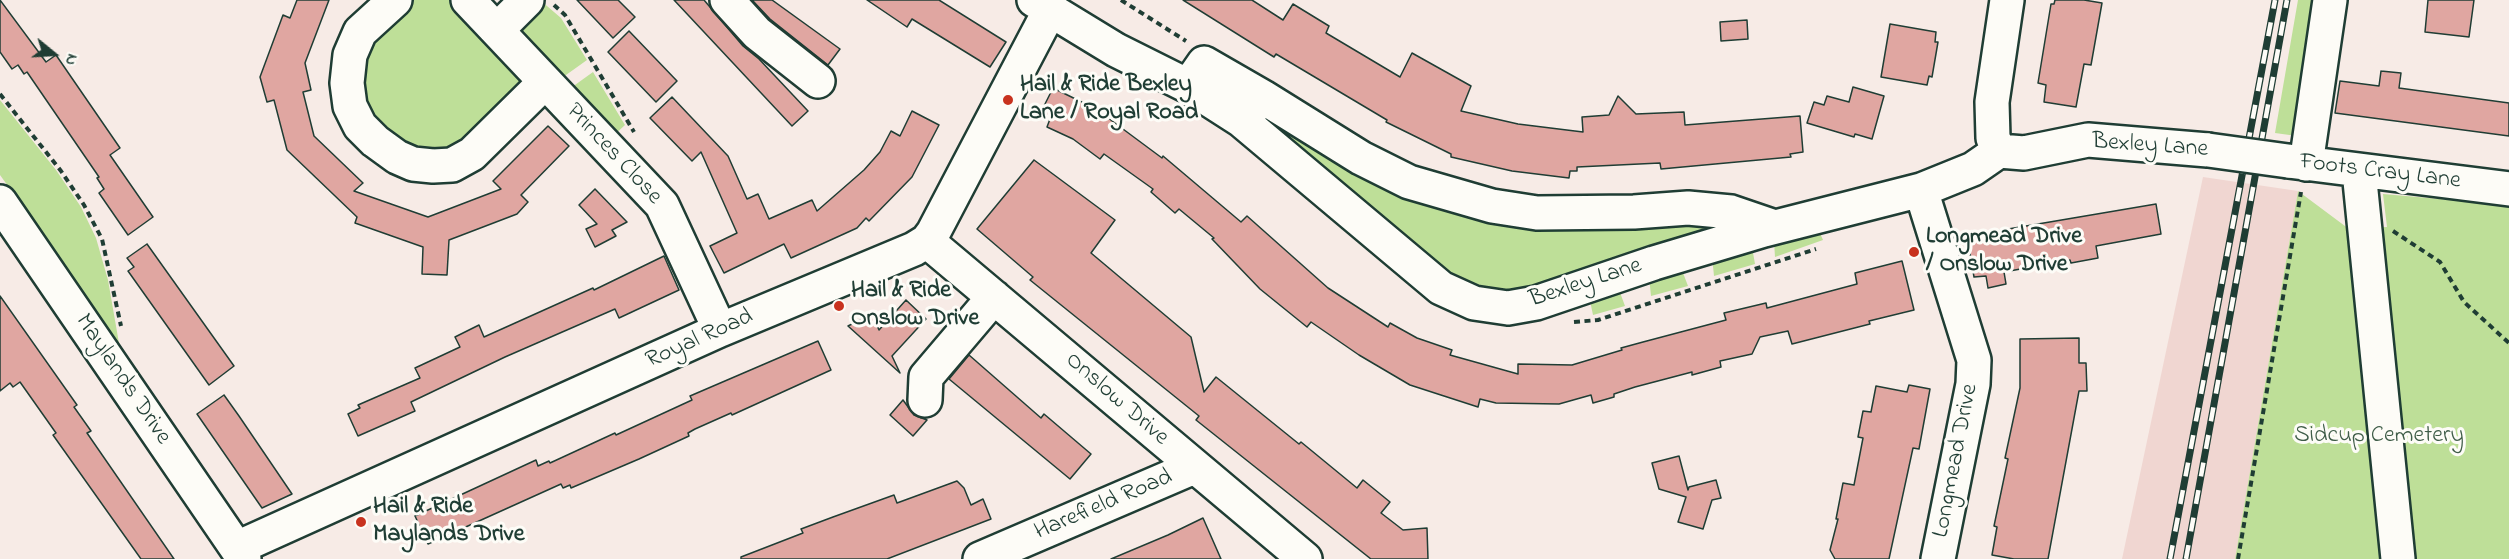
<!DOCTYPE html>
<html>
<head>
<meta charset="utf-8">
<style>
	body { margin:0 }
	#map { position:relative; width:2509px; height:559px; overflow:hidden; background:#f7ebe6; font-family:"Indie Flower",sans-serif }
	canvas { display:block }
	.north { position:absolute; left:24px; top:24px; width:60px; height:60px; -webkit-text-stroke:4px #fdfcf7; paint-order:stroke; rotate:108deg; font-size:16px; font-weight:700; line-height:24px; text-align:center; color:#1f3d34 }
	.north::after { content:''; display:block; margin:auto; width:21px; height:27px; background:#1f3d34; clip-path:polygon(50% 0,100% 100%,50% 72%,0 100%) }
</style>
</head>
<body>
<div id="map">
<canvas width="2509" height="559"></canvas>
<div class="north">N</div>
</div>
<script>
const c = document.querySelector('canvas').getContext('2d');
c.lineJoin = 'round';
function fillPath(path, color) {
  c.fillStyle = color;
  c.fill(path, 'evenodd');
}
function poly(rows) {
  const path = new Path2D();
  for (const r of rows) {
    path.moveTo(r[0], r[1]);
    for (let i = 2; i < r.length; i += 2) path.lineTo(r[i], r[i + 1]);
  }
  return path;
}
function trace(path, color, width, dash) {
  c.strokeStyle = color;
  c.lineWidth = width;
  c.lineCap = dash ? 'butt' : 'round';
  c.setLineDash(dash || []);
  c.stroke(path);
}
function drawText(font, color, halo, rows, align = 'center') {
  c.font = font + ' "Indie Flower",sans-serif';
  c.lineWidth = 6;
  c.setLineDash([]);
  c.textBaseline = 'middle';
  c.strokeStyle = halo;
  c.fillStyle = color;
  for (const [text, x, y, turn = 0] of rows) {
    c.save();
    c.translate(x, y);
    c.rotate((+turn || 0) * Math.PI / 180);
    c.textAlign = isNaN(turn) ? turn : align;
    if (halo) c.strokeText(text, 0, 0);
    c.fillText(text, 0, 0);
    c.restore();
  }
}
fillPath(poly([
	[2203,177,2298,191,2235,559,2122,559]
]), '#f0d6d1');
fillPath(poly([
	[413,0,457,0,530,76,459,153,421,155,370,119,360,74,366,46],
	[540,0,561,18,587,60,559,80,519,40,517,23],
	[2298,0,2325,0,2304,137,2275,133],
	[593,72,625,125,611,138,568,90],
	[0,100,56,170,81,207,96,238,108,280,120,349,76,294,77,282,0,175],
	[1260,112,1371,182,1675,218,1723,228,1538,286,1502,292,1449,281,1253,120],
	[2298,191,2349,229,2387,227,2383,194,2509,205,2509,559,2235,559],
	[1819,231,1823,240,1775,257,1774,241],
	[1752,247,1755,264,1714,276,1712,256],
	[1680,265,1688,286,1651,296,1649,276],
	[1618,287,1625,306,1593,315,1589,296]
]), '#bedf98');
const building = poly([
	[0,0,46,62,56,55,120,148,110,155,153,217,128,235,99,193,104,189,97,178,99,177,27,72,24,74,18,65,12,69,0,52,0,0],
	[297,0,329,0,305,63,311,90,303,92,314,136,363,183,354,191,428,217,501,189,493,181,548,126,569,146,521,195,528,202,517,214,449,240,447,275,422,274,423,247,355,223,357,217,287,150,274,100,267,102,260,77,283,15,290,18,297,0],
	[577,0,618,0,635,17,613,38,577,0],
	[674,0,704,0,743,46,759,59,808,111,792,126,674,0],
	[752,0,772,0,840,49,828,65,770,19,752,0],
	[867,0,939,0,1006,42,990,67,912,19,907,27,867,0],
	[1183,0,1252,0,1283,20,1293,4,1329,26,1326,33,1400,77,1412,53,1471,86,1461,111,1518,124,1583,132,1582,117,1609,115,1618,96,1636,114,1684,112,1685,125,1800,116,1803,152,1790,154,1791,157,1661,169,1660,163,1577,167,1577,171,1570,171,1569,178,1512,171,1451,157,1451,154,1386,122,1387,120,1276,54,1274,57,1183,0],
	[2055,0,2084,0,2102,3,2091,65,2084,64,2076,107,2044,102,2046,85,2038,83,2051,4,2054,4,2055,0],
	[2428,0,2474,0,2469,37,2425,32,2428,0],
	[1747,20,1748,39,1721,41,1720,22,1747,20],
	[1890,24,1936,32,1935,42,1938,42,1932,77,1929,76,1927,85,1881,77,1890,24],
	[629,31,677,81,656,102,608,52,629,31],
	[2381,71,2401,73,2399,88,2509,103,2509,136,2335,113,2340,81,2379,86,2381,71],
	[1853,87,1884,96,1872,139,1855,134,1854,137,1807,123,1814,102,1824,105,1827,96,1849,102,1853,87],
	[1053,88,1096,109,1162,158,1163,156,1241,222,1247,216,1328,288,1388,327,1390,323,1417,338,1452,350,1450,355,1518,374,1518,364,1572,365,1622,350,1621,348,1643,342,1726,320,1724,313,1766,303,1767,308,1857,284,1855,273,1902,261,1914,310,1869,321,1870,324,1792,344,1788,331,1760,337,1752,354,1720,361,1721,367,1692,375,1692,372,1635,387,1614,394,1614,397,1593,403,1591,395,1559,404,1496,403,1480,399,1478,407,1410,385,1359,355,1311,322,1307,327,1260,289,1212,239,1214,238,1179,209,1175,213,1151,192,1153,189,1104,154,1100,159,1073,139,1047,127,1050,119,1040,114,1053,88],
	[672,97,728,156,747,199,758,194,769,219,812,200,817,211,864,170,880,152,891,131,900,136,912,111,939,125,912,177,869,221,866,218,857,228,791,258,784,244,724,273,710,246,737,233,701,152,692,161,650,118,672,97],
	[1034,160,1115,220,1091,253,1191,337,1204,392,1216,377,1299,444,1301,442,1357,488,1363,480,1390,502,1381,513,1403,530,1427,528,1428,559,1371,559,1196,420,1199,416,1030,280,1033,277,977,229,1034,160],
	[595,189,627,222,612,230,616,236,595,247,586,229,597,224,579,205,595,189],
	[2156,204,2161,234,2096,246,2098,258,2071,263,2070,260,2004,272,2006,284,1988,288,1986,276,1974,277,1967,236,2156,204],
	[147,244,234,366,209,385,128,271,134,267,127,258,147,244],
	[664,256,679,290,619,318,615,309,505,357,411,402,415,411,358,436,348,414,360,408,358,405,420,378,415,368,460,347,455,337,479,325,484,337,593,288,594,290,664,256],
	[0,296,77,405,74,407,91,431,87,433,174,559,141,559,53,435,56,433,20,382,13,387,10,383,0,391,0,296],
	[906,300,926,319,892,356,900,373,848,326,872,314,879,330,906,300],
	[2079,338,2079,363,2086,363,2087,391,2079,391,2048,559,2014,559,1992,555,1997,527,1994,526,2008,459,2005,458,2020,388,2020,339,2079,338],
	[818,341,831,370,732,415,731,413,695,429,688,433,689,436,639,459,571,488,570,485,563,488,561,484,428,544,415,516,536,460,538,466,549,461,550,463,615,433,616,435,692,400,690,396,818,341],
	[969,355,1041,418,1044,414,1091,454,1070,479,949,379,969,355],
	[1909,385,1930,389,1919,449,1913,448,1889,559,1835,559,1830,550,1838,519,1836,519,1843,483,1854,485,1863,438,1858,437,1863,411,1871,412,1876,386,1907,392,1909,385],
	[224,395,239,416,292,494,262,508,197,414,224,395],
	[903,400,914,415,927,420,913,436,890,415,903,400],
	[1679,456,1688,490,1689,487,1716,480,1721,498,1712,500,1703,529,1678,522,1686,497,1659,489,1652,463,1679,456],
	[957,481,964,488,971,505,983,499,991,519,887,559,741,559,741,557,803,533,801,529,833,517,894,495,897,503,957,481],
	[1203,518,1221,559,1111,559,1168,535,1203,518]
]);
fillPath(building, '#e0a6a1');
trace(building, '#1f3d34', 1.5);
const minor = poly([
	[395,0,360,32,350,55,347,83,350,106,360,126,375,141,397,157,413,164,433,166,452,165,472,154,545,82],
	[468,0,662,205,720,330],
	[727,0,757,33,818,81],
	[1034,0,1116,50,1188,86,1241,120,1441,288,1474,303,1508,308,1536,303,1654,263,1764,230,1921,190,1973,169,1999,151,2024,153,2088,140,2208,150],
	[497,30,527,0],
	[1188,86,1204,63,1263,97],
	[1241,120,1263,97,1361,158,1409,182,1492,206,1537,213,1634,212,1688,208,1731,212,1775,227],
	[1999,151,1993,138,1992,102,2007,0],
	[2288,161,2509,189],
	[2306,164,2330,0],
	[2359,171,2398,559],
	[1921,190,1974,360,1973,384,1938,559],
	[0,202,244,559],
	[927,241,1305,559],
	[925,400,926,377,994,297],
	[237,548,720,330,914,249,927,241,933,233,1050,10],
	[980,559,1194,467]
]);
trace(minor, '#1f3d34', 38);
trace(poly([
	[1121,0,1186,41],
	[554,5,565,15,634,132],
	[0,94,61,171,84,205,102,239,121,326],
	[2393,231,2440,262,2464,302,2509,343],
	[1574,322,1598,320,1816,249],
	[2238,559,2301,192]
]), '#1f3d34', 4, [6, 4.5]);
trace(minor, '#fdfcf7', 33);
const rail = poly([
	[2170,559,2275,0],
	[2186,559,2287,0]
]);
trace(rail, '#1f3d34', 7);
trace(rail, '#fdfcf7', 4.5, [14]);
const minorBridge = poly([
	[2208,150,2288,161]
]);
trace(minorBridge, '#1f3d34', 38, []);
trace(minorBridge, '#fdfcf7', 33);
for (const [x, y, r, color] of [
	[1008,100,6,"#c8321e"],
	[1914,252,6,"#c8321e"],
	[839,306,6,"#c8321e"],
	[361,522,6,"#c8321e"]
]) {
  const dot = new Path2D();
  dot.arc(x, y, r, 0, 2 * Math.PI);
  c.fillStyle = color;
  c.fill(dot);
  trace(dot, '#fdfcf7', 2);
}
drawText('bold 24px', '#1f3d34', '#fdfcf7', [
	["Hail & Ride Bexley",1020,86],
	["Lane / Royal Road",1020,114],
	["Longmead Drive",1926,238],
	["/ Onslow Drive",1926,266],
	["Hail & Ride",851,292],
	["Onslow Drive",851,320],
	["Hail & Ride",373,508],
	["Maylands Drive",373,536]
], 'left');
drawText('24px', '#1f3d34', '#fdfcf7', [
	["Bexley Lane",2150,147,4],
	["Princes Close",613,155,47],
	["Foots Cray Lane",2380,173,7],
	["Bexley Lane",1586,284,-18],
	["Royal Road",700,340,-24],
	["Maylands Drive",122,380,56],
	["Onslow Drive",1116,400,41],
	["Longmead Drive",1957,461,-79],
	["Harefield Road",1104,506,-23]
]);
drawText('24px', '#3f5d48', '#fdfcf7', [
	["Sidcup Cemetery",2379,437]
]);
</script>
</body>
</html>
